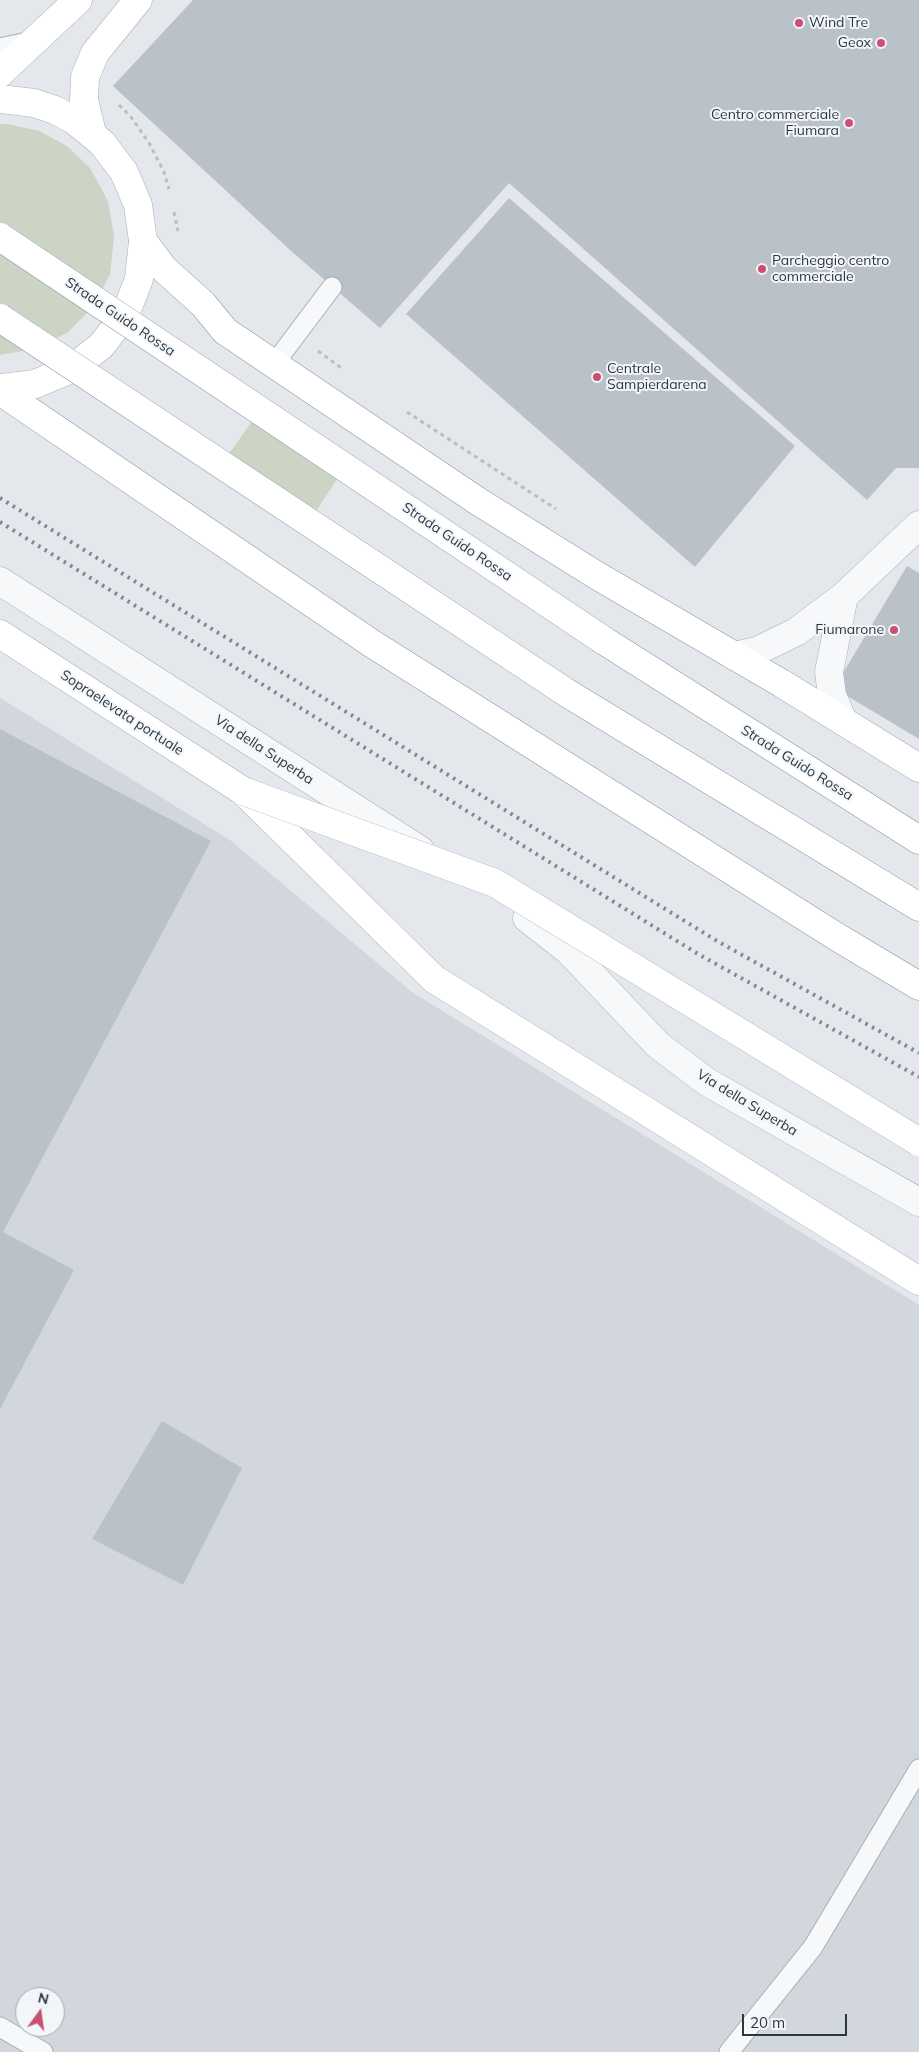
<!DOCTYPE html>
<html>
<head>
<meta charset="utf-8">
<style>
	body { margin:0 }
	#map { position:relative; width:919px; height:2052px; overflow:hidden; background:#e4e7eb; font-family:Mulish,sans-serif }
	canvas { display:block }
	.north { position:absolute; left:15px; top:1987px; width:50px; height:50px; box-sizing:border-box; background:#f3f6f8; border:1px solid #a3aab0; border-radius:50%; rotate:14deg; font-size:14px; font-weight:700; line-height:20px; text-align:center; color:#2c3743 }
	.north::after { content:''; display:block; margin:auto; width:18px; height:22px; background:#c95071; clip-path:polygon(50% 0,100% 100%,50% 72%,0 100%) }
	.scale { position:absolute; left:742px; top:2014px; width:105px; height:22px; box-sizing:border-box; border:2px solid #2c3743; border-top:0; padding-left:6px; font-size:15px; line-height:18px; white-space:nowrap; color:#2c3743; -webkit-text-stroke:4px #f3f6f8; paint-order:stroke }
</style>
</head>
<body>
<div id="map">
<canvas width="919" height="2052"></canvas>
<div class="north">N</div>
<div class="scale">20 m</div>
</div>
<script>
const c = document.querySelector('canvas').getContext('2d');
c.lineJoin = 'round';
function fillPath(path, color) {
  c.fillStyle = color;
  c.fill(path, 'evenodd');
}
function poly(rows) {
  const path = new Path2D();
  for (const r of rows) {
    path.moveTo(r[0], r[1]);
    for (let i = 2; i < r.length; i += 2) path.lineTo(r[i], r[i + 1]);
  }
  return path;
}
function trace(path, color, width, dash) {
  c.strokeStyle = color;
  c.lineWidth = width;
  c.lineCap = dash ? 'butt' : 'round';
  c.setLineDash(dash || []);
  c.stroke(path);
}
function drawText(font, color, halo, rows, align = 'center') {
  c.font = font + ' Mulish,sans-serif';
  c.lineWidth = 4;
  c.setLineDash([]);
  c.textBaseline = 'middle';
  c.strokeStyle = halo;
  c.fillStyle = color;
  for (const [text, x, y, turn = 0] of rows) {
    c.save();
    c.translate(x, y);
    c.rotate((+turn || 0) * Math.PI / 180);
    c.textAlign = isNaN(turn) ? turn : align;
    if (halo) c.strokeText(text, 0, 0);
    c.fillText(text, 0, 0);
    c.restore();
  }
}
fillPath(poly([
	[0,698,230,840,412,992,919,1305,919,2052,0,2052],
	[25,1997,55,1997,55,2027,25,2027]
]), '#d2d7dd');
fillPath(poly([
	[0,124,8,124,39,131,67,146,90,168,108,201,114,237,110,274,93,307,67,333,34,349,0,355],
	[255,417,341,473,307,525,219,468]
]), '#cbd4c5');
fillPath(poly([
	[193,0,919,0,919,468,896,468,867,500,509,183,380,328,290,250,113,86],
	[509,198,795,446,695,567,406,314],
	[907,566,919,573,919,739,834,688],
	[0,729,211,841,3,1232,74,1270,0,1409],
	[162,1421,242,1468,183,1585,92,1539]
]), '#bbc1c8');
const lane = poly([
	[0,48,32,41],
	[274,364,332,287],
	[0,2027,43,2052],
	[729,2052,813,1947,919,1769]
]);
const street = poly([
	[0,581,420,850],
	[734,656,757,651,796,632,844,596,919,525],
	[843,721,832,695,829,672,844,596],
	[527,918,569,951,658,1045,707,1082,919,1202]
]);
const secondary = poly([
	[0,73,78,0],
	[0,99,34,103,55,110,74,120,102,143,124,172,138,205,143,241,139,279,125,315,101,346,71,369,35,384,0,388],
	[92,133,84,100,85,77,95,53,138,0]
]);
const primary = poly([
	[0,634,243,791,434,979,919,1281]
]);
const highway = poly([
	[143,241,164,269,203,304,225,331,274,364,476,500,596,575,781,683,919,768],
	[0,391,371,643,837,937,919,986],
	[603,640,919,840],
	[567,693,919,907]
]);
trace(lane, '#a9afb5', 21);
trace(street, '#a9afb5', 29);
trace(secondary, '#a9afb5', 29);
trace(primary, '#a3adb6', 29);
trace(highway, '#8c97a1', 29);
trace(poly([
	[119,105,131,117,149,143,164,172,169,189],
	[174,212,178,231],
	[318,351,343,369],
	[407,412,556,509]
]), '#b9bec2', 3, [4, 4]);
trace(lane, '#f6f8f9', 19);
trace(street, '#f6f8f9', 28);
trace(secondary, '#fff', 28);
trace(primary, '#fff', 28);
trace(highway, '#fff', 28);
trace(poly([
	[0,498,717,941,919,1053],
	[0,522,698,954,919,1077]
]), '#7e8994', 4, [2.5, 5]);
const primaryBridge = poly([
	[243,791,495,883,919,1142]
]);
const highwayBridge = poly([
	[0,237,603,640],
	[0,318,567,693]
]);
trace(primaryBridge, '#a3adb6', 29, []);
trace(highwayBridge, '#8c97a1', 29, []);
trace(primaryBridge, '#fff', 28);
trace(highwayBridge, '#fff', 28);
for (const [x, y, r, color] of [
	[799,23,5,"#c95071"],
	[881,43,5,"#c95071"],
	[849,123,5,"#c95071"],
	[762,269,5,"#c95071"],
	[597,377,5,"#c95071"],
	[894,630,5,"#c95071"]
]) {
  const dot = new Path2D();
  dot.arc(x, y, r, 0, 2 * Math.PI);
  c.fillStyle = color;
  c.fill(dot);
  trace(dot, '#f3f6f8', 2);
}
drawText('14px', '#2c3743', '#f3f6f8', [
	["Wind Tre",809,23],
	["Geox",871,43,"right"],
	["Centro commerciale",839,115,"right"],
	["Fiumara",839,131,"right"],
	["Parcheggio centro",772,261],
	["commerciale",772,277],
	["Centrale",607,369],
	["Sampierdarena",607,385],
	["Fiumarone",884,630,"right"]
], 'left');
drawText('14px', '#2c3743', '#f3f6f8', [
	["Strada Guido Rossa",120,317,34],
	["Strada Guido Rossa",457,542,34],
	["Sopraelevata portuale",122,713,33],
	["Via della Superba",264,750,33],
	["Strada Guido Rossa",797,763,32],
	["Via della Superba",747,1103,31]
]);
</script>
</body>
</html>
